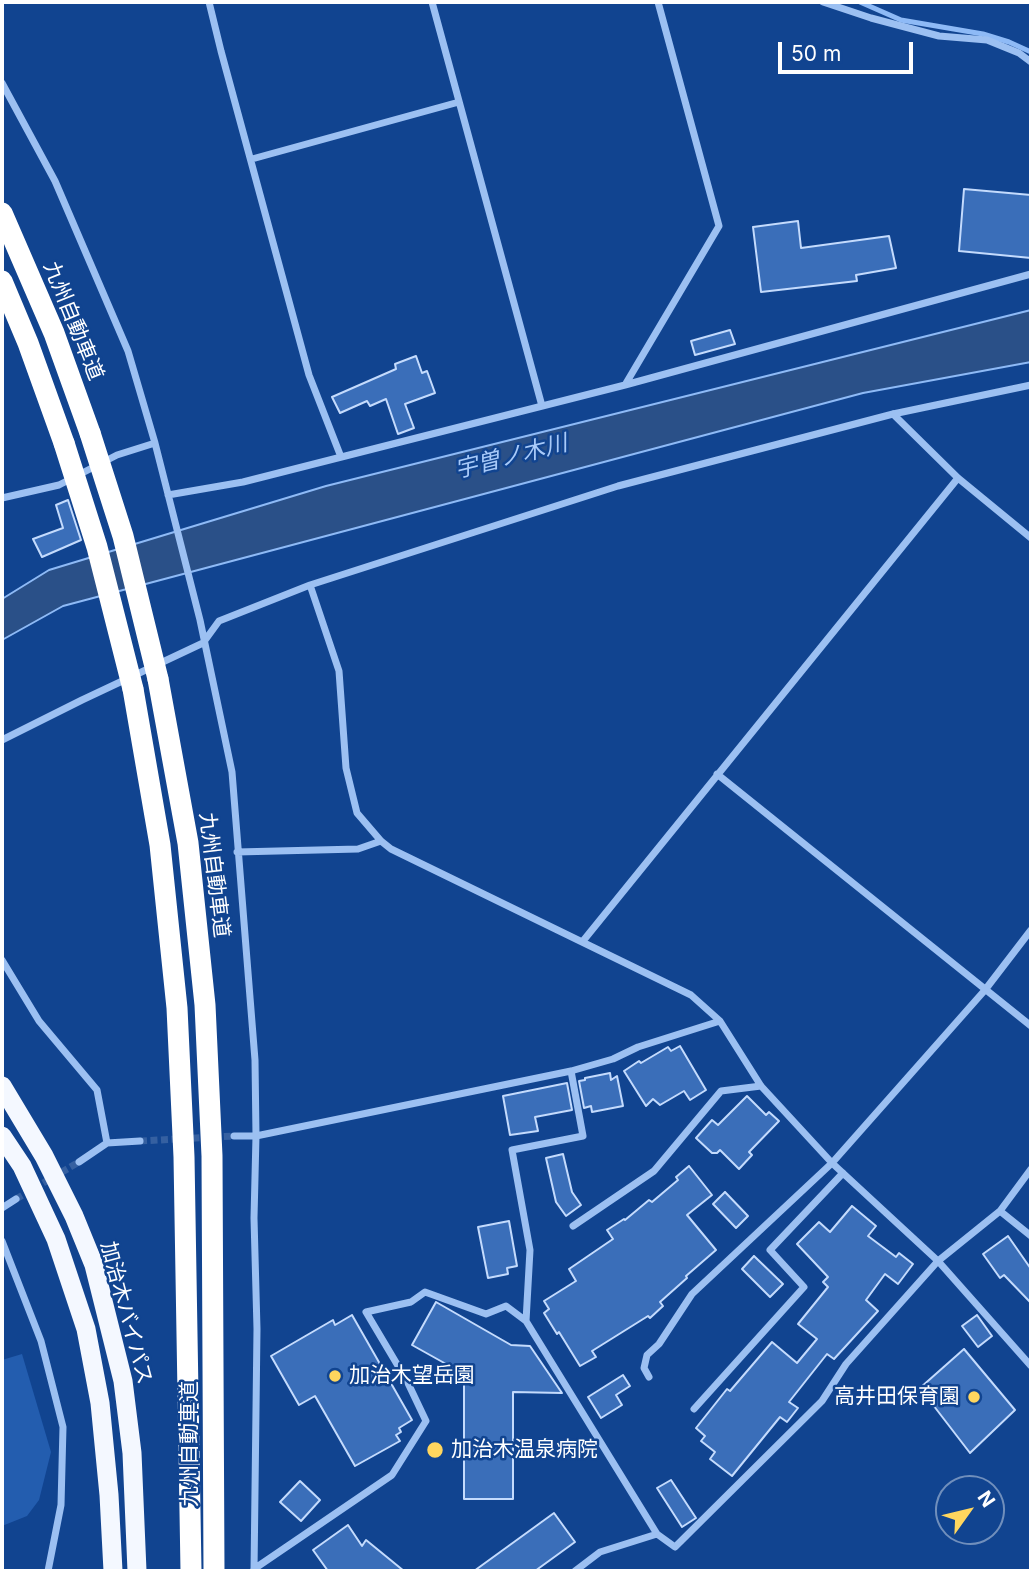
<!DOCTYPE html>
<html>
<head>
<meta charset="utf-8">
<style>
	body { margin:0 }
	#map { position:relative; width:1033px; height:1573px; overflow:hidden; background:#114490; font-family:Inter,sans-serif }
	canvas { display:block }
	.frame { position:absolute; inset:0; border:4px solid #fff; pointer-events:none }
	.north { position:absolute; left:935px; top:1475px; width:70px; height:70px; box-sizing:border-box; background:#114490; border:2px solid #708fbc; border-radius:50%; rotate:56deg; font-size:19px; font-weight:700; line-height:28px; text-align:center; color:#fff }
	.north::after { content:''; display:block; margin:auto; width:24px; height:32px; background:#ffd65e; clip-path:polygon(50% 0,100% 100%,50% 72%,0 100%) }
	.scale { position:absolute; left:778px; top:42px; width:135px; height:32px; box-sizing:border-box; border:4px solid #fff; border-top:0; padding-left:9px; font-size:21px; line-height:24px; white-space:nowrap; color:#fff; -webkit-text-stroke:5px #114490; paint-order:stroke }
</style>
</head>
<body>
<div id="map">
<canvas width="1033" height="1573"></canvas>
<div class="frame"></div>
<div class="north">N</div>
<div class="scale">50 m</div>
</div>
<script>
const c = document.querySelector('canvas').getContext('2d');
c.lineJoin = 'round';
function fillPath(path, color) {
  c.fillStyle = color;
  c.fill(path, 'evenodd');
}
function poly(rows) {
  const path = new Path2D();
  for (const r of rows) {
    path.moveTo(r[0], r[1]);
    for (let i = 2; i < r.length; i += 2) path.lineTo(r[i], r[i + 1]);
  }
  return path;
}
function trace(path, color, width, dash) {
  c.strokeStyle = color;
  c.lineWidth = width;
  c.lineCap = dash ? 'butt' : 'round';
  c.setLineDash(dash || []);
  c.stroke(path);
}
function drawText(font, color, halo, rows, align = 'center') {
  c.font = font + ' Inter,"Noto Sans JP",sans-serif';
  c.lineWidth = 5;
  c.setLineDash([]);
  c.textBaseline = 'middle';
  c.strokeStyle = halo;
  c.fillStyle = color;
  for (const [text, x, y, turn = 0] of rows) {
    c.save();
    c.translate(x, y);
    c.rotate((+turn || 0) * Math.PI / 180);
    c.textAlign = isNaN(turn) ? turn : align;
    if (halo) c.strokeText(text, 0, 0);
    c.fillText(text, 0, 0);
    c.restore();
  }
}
fillPath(poly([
	[22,1354,51,1452,39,1500,27,1516,2,1526,2,1360]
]), '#235daf');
const water = poly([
	[1031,310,1031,362,863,393,63,606,2,640,2,599,49,570,326,486,1031,310]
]);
fillPath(water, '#2a5088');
trace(water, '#8ebaf6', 2);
trace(poly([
	[860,2,901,20,983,34,1009,42,1031,52]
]), '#8ebaf6', 5);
const building = poly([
	[964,189,1031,195,1031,258,959,251,964,189],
	[798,221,801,248,889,236,896,268,856,275,857,281,761,292,753,227,798,221],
	[730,330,735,344,695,355,691,341,730,330],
	[416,356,422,373,427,371,435,393,405,404,414,428,398,434,386,399,370,406,367,401,340,413,332,397,396,369,395,364,416,356],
	[68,500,81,540,42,557,33,539,63,528,56,505,68,500],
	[680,1046,706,1090,690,1100,684,1091,660,1105,653,1099,646,1106,624,1071,639,1061,641,1063,668,1047,671,1051,680,1046],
	[610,1073,611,1080,617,1076,623,1106,592,1112,591,1106,584,1108,579,1081,585,1080,585,1078,610,1073],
	[567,1083,572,1110,535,1117,538,1131,510,1135,503,1096,567,1083],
	[747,1096,766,1115,769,1112,779,1121,749,1152,752,1155,739,1169,720,1150,717,1153,712,1153,696,1138,712,1120,718,1125,747,1096],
	[563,1154,572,1192,581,1205,566,1216,556,1202,546,1158,563,1154],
	[689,1166,712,1195,687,1215,716,1250,686,1276,687,1278,660,1302,663,1306,650,1318,648,1316,592,1351,596,1357,580,1366,559,1332,557,1334,544,1313,549,1309,544,1301,576,1281,569,1269,613,1239,607,1230,624,1219,625,1220,649,1200,652,1202,678,1180,676,1177,689,1166],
	[725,1192,748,1216,736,1228,713,1204,725,1192],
	[852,1206,876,1226,868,1236,896,1257,899,1253,913,1264,898,1284,885,1274,866,1300,878,1311,834,1359,827,1354,789,1402,798,1408,787,1422,780,1417,732,1476,710,1459,715,1452,701,1441,705,1436,696,1428,727,1389,730,1391,772,1342,797,1363,817,1339,798,1324,828,1287,823,1282,828,1277,797,1244,819,1222,830,1232,852,1206],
	[509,1221,517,1266,507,1268,508,1274,488,1278,478,1227,509,1221],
	[1008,1236,1031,1269,1031,1303,1004,1275,1000,1278,983,1254,1008,1236],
	[754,1256,783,1284,770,1297,742,1269,754,1256],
	[436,1302,511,1345,530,1346,562,1393,513,1392,513,1499,464,1499,464,1374,412,1345,436,1302],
	[352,1315,412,1420,399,1428,401,1432,396,1435,400,1441,355,1466,315,1396,299,1405,271,1356,333,1320,335,1325,352,1315],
	[977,1315,992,1336,978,1347,962,1326,977,1315],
	[964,1349,1015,1410,970,1453,920,1388,964,1349],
	[623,1375,630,1386,616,1395,622,1405,601,1418,588,1397,623,1375],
	[671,1480,696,1518,682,1527,657,1488,671,1480],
	[300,1481,320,1500,301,1521,280,1502,300,1481],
	[554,1513,575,1542,535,1571,474,1571,554,1513],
	[348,1525,362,1546,366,1540,404,1571,328,1571,313,1550,348,1525]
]);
fillPath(building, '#3a6eb9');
trace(building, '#c4dbfd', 2);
trace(poly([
	[140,1141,234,1136],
	[16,1199,79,1162]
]), '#3560a1', 7, [7, 3.5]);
trace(poly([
	[209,2,221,51,309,375,341,457],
	[432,2,542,406],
	[823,2,871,18,939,36,987,40,1019,53,1031,62],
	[2,83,55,181,128,351,155,443,200,620,232,772,255,1060,256,1136,254,1218,257,1329,254,1571],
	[252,159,459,102],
	[625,385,1031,274],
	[893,414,958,478,1031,538],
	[168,495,243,482,625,385,719,226,658,2],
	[2,498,59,485,117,455,155,443],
	[310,585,339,671,346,768,357,813,381,841,391,849,691,995,720,1021,761,1086,832,1163,938,1261,1031,1366],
	[2,740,82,700,203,643,219,621,310,585,618,486,893,414,1031,385],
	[717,774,1031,1026],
	[237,852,358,849,381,841],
	[583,941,958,478],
	[2,960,39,1021,97,1090,107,1143,79,1162],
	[571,1071,583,1136,512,1150,530,1250,526,1321,657,1534,675,1547,822,1401,846,1364,938,1261,1000,1211,1031,1169],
	[234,1136,256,1136,571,1071,613,1059,638,1047,720,1021],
	[107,1143,140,1141],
	[2,1208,16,1199],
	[1000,1211,1031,1236],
	[573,1226,654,1171,721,1091,761,1086],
	[2,1241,41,1341,63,1427,61,1505,48,1571],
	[649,1377,644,1368,647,1355,659,1344,692,1294,832,1163,985,990,1031,930],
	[694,1409,804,1287,770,1250,843,1173],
	[254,1569,392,1475,426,1421,407,1381,366,1312,411,1302,425,1292,486,1314,506,1306,526,1321],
	[575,1571,600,1552,657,1534]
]), '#9cc0f2', 7);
trace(poly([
	[2,1086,44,1156,74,1216,94,1265,123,1381,132,1453,137,1571],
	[2,1136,22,1166,56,1239,86,1329,100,1403,109,1495,113,1571]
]), '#f4f8ff', 19);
trace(poly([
	[2,213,54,333,90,433],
	[2,281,28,343,64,443],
	[158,679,188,843,205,1005,212,1156,214,1571],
	[133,689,160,845,177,1008,184,1157,191,1571]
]), '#fff', 21);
trace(poly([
	[90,433,123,536,158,679],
	[64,443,97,547,133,689]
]), '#fff', 21);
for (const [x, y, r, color] of [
	[335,1376,7,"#ffd65e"],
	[974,1397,7,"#ffd65e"],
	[435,1450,9,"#ffd65e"]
]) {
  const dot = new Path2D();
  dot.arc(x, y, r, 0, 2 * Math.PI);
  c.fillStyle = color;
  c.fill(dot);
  trace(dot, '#114490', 2.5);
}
drawText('21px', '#fff', '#114490', [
	["九州自動車道",73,321,68],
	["九州自動車道",214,875,83],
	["加治木バイパス",126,1313,75],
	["九州自動車道",190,1444,-90]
]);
drawText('21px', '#fff', '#114490', [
	["加治木望岳園",349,1376],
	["高井田保育園",960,1397,"right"],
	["加治木温泉病院",451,1450]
], 'left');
drawText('italic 23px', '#a8caf9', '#114490', [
	["宇曽ノ木川",511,457,-14]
]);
</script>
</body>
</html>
